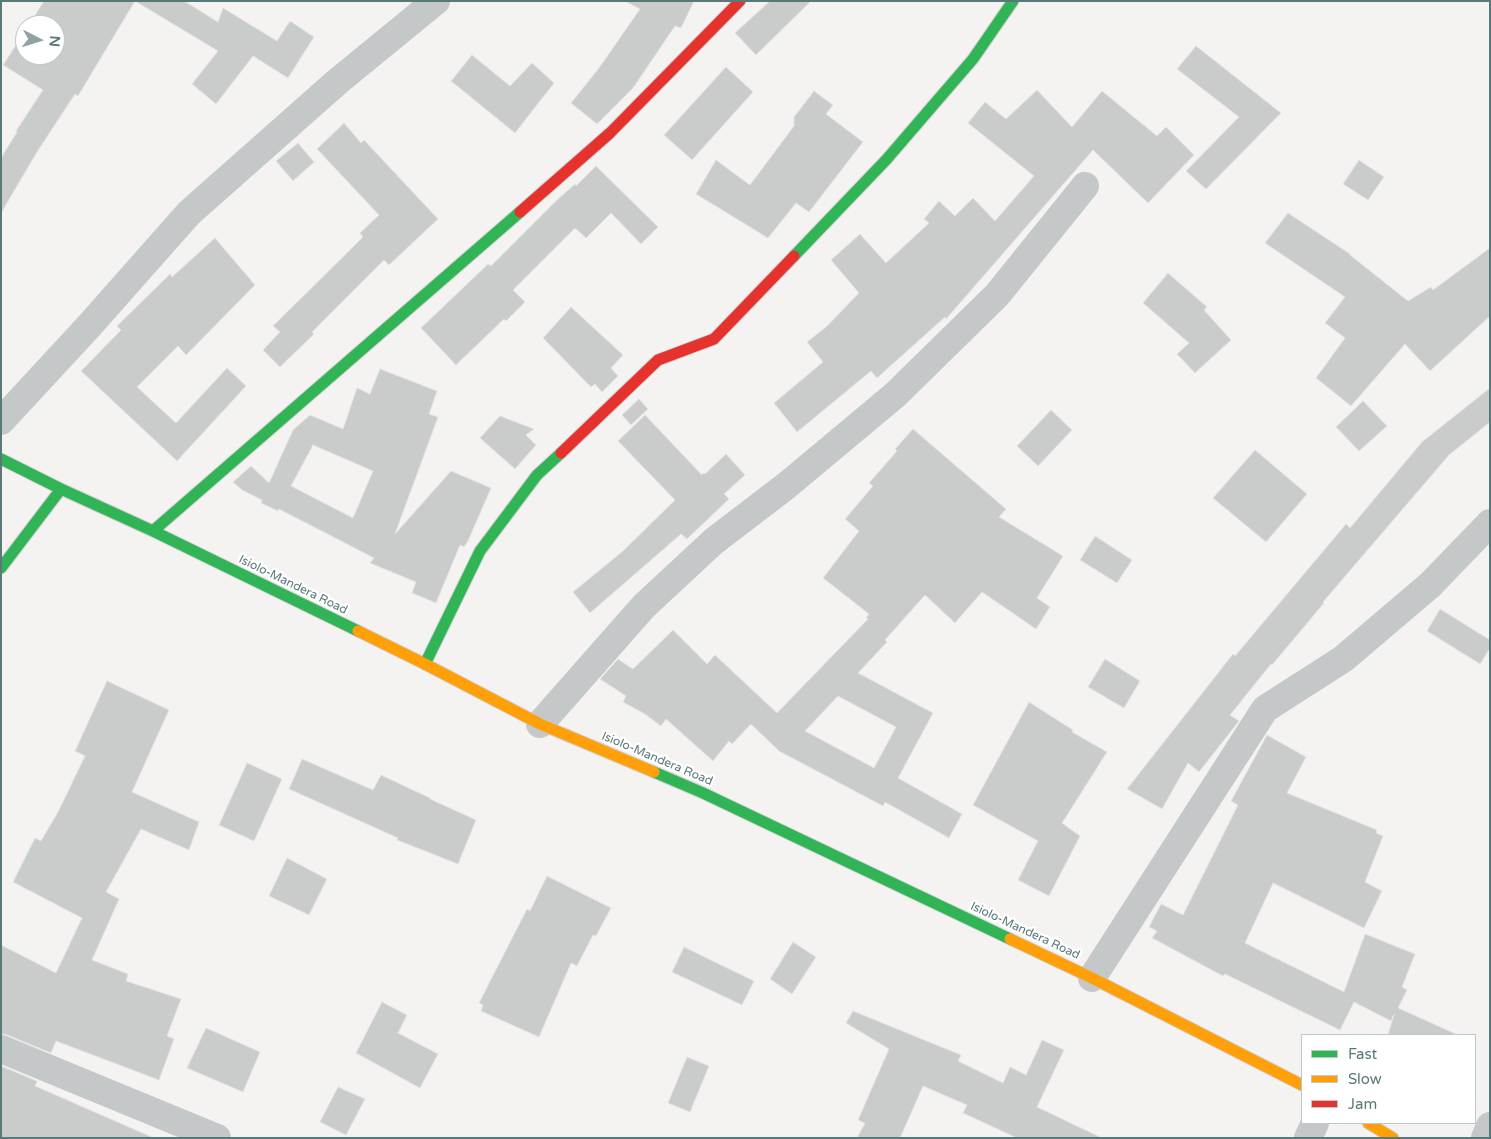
<!DOCTYPE html>
<html>
<head>
<meta charset="utf-8">
<style>
	body { margin:0 }
	#map { position:relative; width:1491px; height:1139px; overflow:hidden; background:#f4f3f1; font-family:"Varela Round",sans-serif }
	canvas { display:block }
	.frame { position:absolute; inset:0; border:2px solid #597878; pointer-events:none }
	.legend { position:absolute; left:1301px; top:1034px; width:175px; height:90px; box-sizing:border-box; background:#fff; border:1px solid #bdc9c9; margin:0; padding:6px 9px; list-style:none; font-size:15px; color:#597878 }
	.legend li { display:flex; align-items:center; gap:10px; height:25px }
	.legend b { width:25px; border:1px solid #bdc9c9 }
	.north { position:absolute; left:15px; top:15px; width:50px; height:50px; box-sizing:border-box; background:#fff; border:1px solid #bdc9c9; border-radius:50%; rotate:95deg; font-size:14px; font-weight:700; line-height:20px; text-align:center; color:#597878 }
	.north::after { content:''; display:block; margin:auto; width:18px; height:22px; background:#8fa3a2; clip-path:polygon(50% 0,100% 100%,50% 72%,0 100%) }
</style>
</head>
<body>
<div id="map">
<canvas width="1491" height="1139"></canvas>
<div class="frame"></div>
<ul class="legend">
<li><b style="height:6px;background:#30b455"></b>Fast</li>
<li><b style="height:6px;background:#ff9f0a"></b>Slow</li>
<li><b style="height:6px;background:#e5322d"></b>Jam</li>
</ul>
<div class="north">N</div>
</div>
<script>
const c = document.querySelector('canvas').getContext('2d');
c.lineJoin = 'round';
function fillPath(path, color) {
  c.fillStyle = color;
  c.fill(path, 'evenodd');
}
function poly(rows) {
  const path = new Path2D();
  for (const r of rows) {
    path.moveTo(r[0], r[1]);
    for (let i = 2; i < r.length; i += 2) path.lineTo(r[i], r[i + 1]);
  }
  return path;
}
function trace(path, color, width, dash) {
  c.strokeStyle = color;
  c.lineWidth = width;
  c.lineCap = dash ? 'butt' : 'round';
  c.setLineDash(dash || []);
  c.stroke(path);
}
function drawText(font, color, halo, rows, align = 'center') {
  c.font = font + ' "Varela Round",sans-serif';
  c.lineWidth = 5;
  c.setLineDash([]);
  c.textBaseline = 'middle';
  c.strokeStyle = halo;
  c.fillStyle = color;
  for (const [text, x, y, turn = 0] of rows) {
    c.save();
    c.translate(x, y);
    c.rotate((+turn || 0) * Math.PI / 180);
    c.textAlign = isNaN(turn) ? turn : align;
    if (halo) c.strokeText(text, 0, 0);
    c.fillText(text, 0, 0);
    c.restore();
  }
}
const building = poly([
	[44,1,184,1,218,22,223,8,277,41,290,21,314,37,288,78,253,56,216,104,192,84,218,51,135,1,78,96,75,94,37,152,1,213,1,158,17,132,16,131,43,90,3,65,25,31,25,55,55,55,55,25,29,25,44,1],
	[625,1,694,1,681,28,675,26,633,88,597,124,571,103,599,68,640,9,625,1],
	[770,1,811,1,756,55,735,33,770,1],
	[1196,46,1281,113,1206,189,1186,171,1239,117,1177,69,1196,46],
	[472,55,510,86,532,63,554,83,515,133,451,81,472,55],
	[726,67,753,92,692,160,664,135,726,67],
	[1037,90,1072,127,1102,91,1157,136,1166,127,1194,155,1148,203,1093,150,946,319,945,317,877,378,871,371,797,432,774,403,823,362,807,342,826,327,859,293,831,260,860,234,886,263,929,223,924,219,939,201,955,216,973,198,995,221,1034,176,968,123,985,102,1006,119,1037,90],
	[814,91,833,105,826,114,863,142,809,212,796,203,768,238,696,194,716,160,750,185,794,126,794,117,814,91],
	[344,123,361,143,364,140,438,219,389,265,384,260,312,332,314,334,280,367,263,350,280,332,273,326,363,237,360,233,379,215,317,149,344,123],
	[298,143,314,162,293,181,276,161,298,143],
	[1359,160,1384,177,1368,200,1343,184,1359,160],
	[596,166,658,227,641,244,611,213,586,238,575,228,513,290,525,302,506,321,504,319,456,365,421,328,488,264,491,266,557,200,575,184,576,186,596,166],
	[1288,213,1350,254,1350,255,1408,301,1431,287,1433,290,1490,248,1490,316,1430,371,1405,344,1351,406,1316,378,1345,338,1325,323,1345,297,1265,243,1288,213],
	[215,238,255,285,186,355,178,346,137,387,176,423,227,368,246,386,177,461,81,371,121,330,117,326,170,274,172,277,215,238],
	[1168,273,1207,307,1204,310,1231,340,1195,373,1177,354,1189,343,1143,303,1168,273],
	[571,307,623,355,611,368,618,376,602,392,595,384,591,387,543,338,571,307],
	[380,369,437,391,429,414,438,417,395,534,451,471,491,488,468,541,464,547,460,545,436,603,412,593,416,582,370,563,374,558,279,509,278,511,261,503,262,500,242,490,233,482,251,466,269,483,293,430,310,415,343,429,357,388,370,394,380,369],
	[313,445,373,471,353,518,291,486,313,445],
	[1490,388,1490,422,1449,455,1323,602,1324,603,1272,665,1271,664,1230,715,1239,721,1199,772,1188,763,1162,809,1127,789,1233,654,1235,656,1346,524,1350,528,1422,442,1490,388],
	[639,399,648,409,631,425,622,415,639,399],
	[1363,401,1387,426,1359,451,1336,427,1363,401],
	[1051,410,1072,430,1038,466,1017,446,1051,410],
	[645,415,702,475,704,473,705,474,726,454,745,475,724,494,729,499,687,539,681,534,590,613,573,592,623,551,675,500,618,441,645,415],
	[500,416,534,429,526,435,536,445,515,469,480,438,500,416],
	[913,429,1006,509,999,517,1063,556,1037,598,1050,607,1036,629,982,592,955,623,925,595,885,640,887,642,858,673,933,713,898,778,962,814,949,838,885,802,883,806,779,751,751,724,732,744,729,741,713,761,666,719,661,726,645,714,623,702,626,696,600,679,618,659,633,669,673,630,707,664,715,655,777,713,868,619,866,618,869,614,823,578,859,531,845,519,873,486,869,483,897,451,895,449,913,429],
	[838,696,896,727,874,768,805,731,838,696],
	[1255,450,1307,494,1266,542,1213,498,1255,450],
	[1095,536,1132,560,1117,583,1080,560,1095,536],
	[1440,609,1490,640,1490,648,1480,664,1427,631,1440,609],
	[1105,659,1140,681,1124,708,1088,687,1105,659],
	[107,681,169,710,132,792,199,822,189,850,141,829,106,892,119,899,92,960,128,974,126,981,181,999,167,1036,174,1039,159,1080,56,1041,51,1053,7,1035,1,1034,1,945,56,973,82,918,13,882,35,838,41,841,58,812,85,756,75,751,107,681],
	[1029,702,1073,730,1072,732,1107,752,1062,823,1080,836,1049,896,1018,880,1038,841,973,805,1029,702],
	[1267,735,1306,757,1287,793,1377,830,1376,833,1383,836,1365,882,1382,891,1364,928,1273,883,1245,943,1344,992,1365,934,1415,954,1402,987,1407,990,1398,1008,1458,1035,1388,1035,1394,1014,1391,1021,1354,1002,1340,1030,1225,974,1223,976,1152,938,1157,931,1149,927,1161,904,1183,915,1238,805,1231,801,1267,735],
	[302,759,373,790,381,775,430,798,430,799,476,820,458,864,397,840,398,838,289,789,302,759],
	[247,763,282,779,254,841,219,825,247,763],
	[287,858,327,879,309,915,269,896,287,858],
	[547,876,611,908,596,936,593,935,577,966,571,963,539,1037,481,1011,483,1005,479,1003,527,909,530,911,547,876],
	[793,942,816,957,792,994,770,979,793,942],
	[684,947,754,981,742,1005,672,972,684,947],
	[382,1002,407,1015,398,1033,438,1054,420,1088,356,1053,382,1002],
	[853,1011,961,1055,958,1061,1003,1083,1010,1067,1026,1075,1042,1040,1064,1050,1037,1107,1102,1138,1017,1138,963,1113,967,1105,923,1086,900,1138,857,1138,865,1123,858,1120,889,1049,846,1023,853,1011],
	[206,1028,260,1052,243,1092,187,1068,206,1028],
	[687,1057,709,1066,690,1112,668,1103,687,1057],
	[1,1066,37,1081,35,1086,154,1138,1,1138,1,1066],
	[338,1087,365,1099,346,1135,320,1122,338,1087]
]);
fillPath(building, '#cacccb');
trace(building, '#e3e2e1', 1);
const fast = poly([
	[794,256,886,160,973,59,1013,1],
	[1,459,61,489,153,531,358,631],
	[153,531,520,212],
	[1,568,61,489],
	[425,664,480,551,537,475,561,453],
	[654,772,703,793,1010,939]
]);
const slow = poly([
	[358,631,425,664,540,724,654,772],
	[1010,939,1092,978,1302,1085],
	[1368,1123,1393,1138]
]);
const jam = poly([
	[520,212,610,133,740,1],
	[561,453,658,360,714,339,794,256]
]);
trace(fast, '#cfd1d0', 13);
trace(slow, '#cfd1d0', 13);
trace(jam, '#cfd1d0', 13);
trace(poly([
	[1,421,89,326,189,213,337,82,436,1],
	[540,724,644,606,714,541,786,486,895,395,997,295,1085,186],
	[1092,978,1265,709,1343,659,1430,585,1490,523],
	[1,1049,217,1138],
	[1308,1138,1315,1123],
	[1485,1138,1490,1126]
]), '#c5c8c8', 28);
trace(fast, '#30b455', 11);
trace(slow, '#ff9f0a', 11);
trace(jam, '#e5322d', 11);
drawText('12px', '#597878', '#fff', [
	["Isiolo-Mandera Road",293,585,26],
	["Isiolo-Mandera Road",657,759,23],
	["Isiolo-Mandera Road",1025,931,25]
]);
</script>
</body>
</html>
